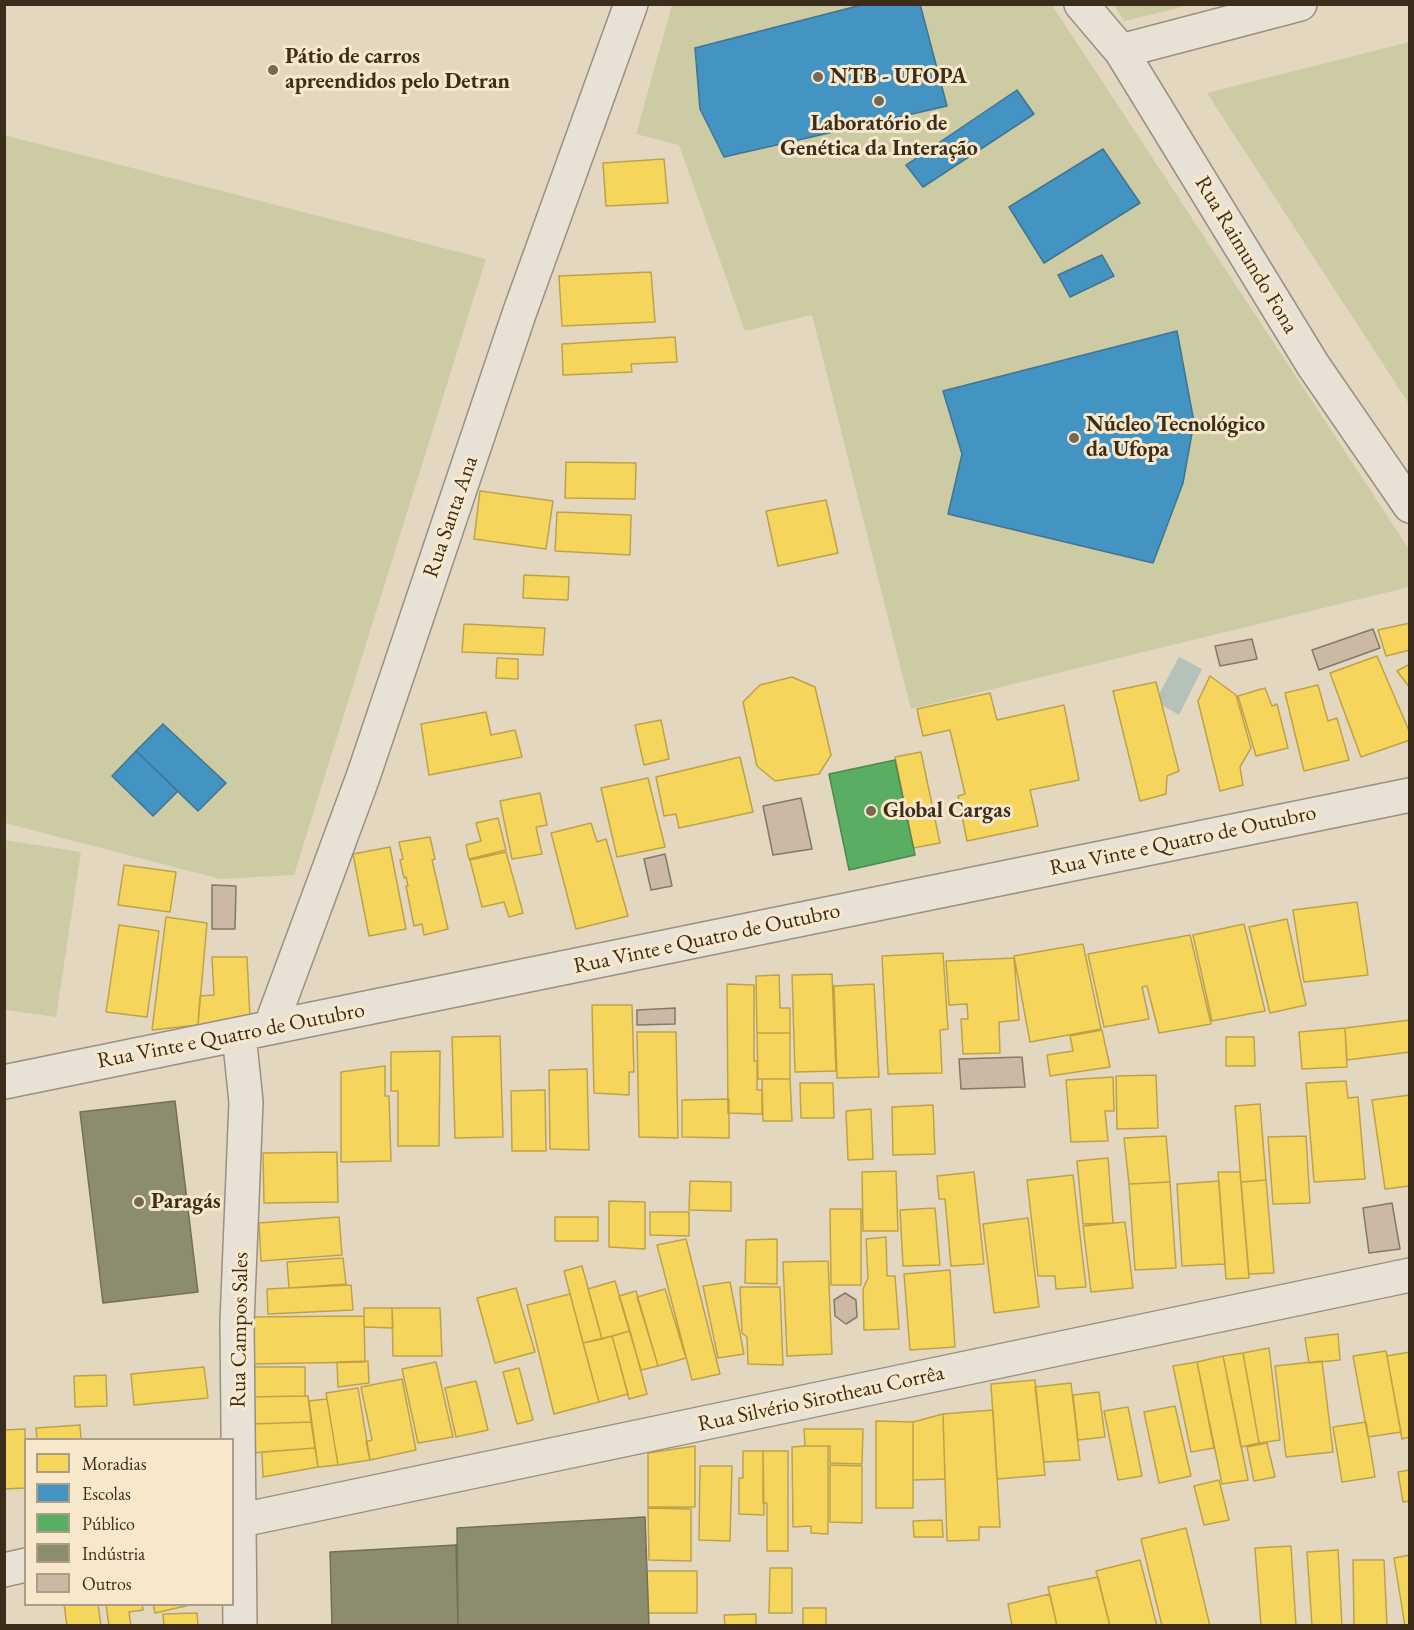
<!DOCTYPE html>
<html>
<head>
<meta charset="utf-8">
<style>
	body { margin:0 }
	#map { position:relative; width:1414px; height:1630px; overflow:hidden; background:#e4d7bf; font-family:"EB Garamond",serif }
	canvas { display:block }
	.frame { position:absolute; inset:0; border:6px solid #3c2c1c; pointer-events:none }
	.legend { position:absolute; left:24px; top:1438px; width:210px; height:168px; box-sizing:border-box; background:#f7e8cc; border:2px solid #ac9d86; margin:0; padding:8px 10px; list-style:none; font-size:18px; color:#3c2c1c }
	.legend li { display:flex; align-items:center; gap:12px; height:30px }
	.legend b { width:30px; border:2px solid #ac9d86 }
</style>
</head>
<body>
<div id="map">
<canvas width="1414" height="1630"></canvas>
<div class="frame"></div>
<ul class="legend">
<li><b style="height:16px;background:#f6d55c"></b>Moradias</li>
<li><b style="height:16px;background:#4393c3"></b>Escolas</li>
<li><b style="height:16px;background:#5aae61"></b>Público</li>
<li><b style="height:16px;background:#8c8c6e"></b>Indústria</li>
<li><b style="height:16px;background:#cbb8a5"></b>Outros</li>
</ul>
</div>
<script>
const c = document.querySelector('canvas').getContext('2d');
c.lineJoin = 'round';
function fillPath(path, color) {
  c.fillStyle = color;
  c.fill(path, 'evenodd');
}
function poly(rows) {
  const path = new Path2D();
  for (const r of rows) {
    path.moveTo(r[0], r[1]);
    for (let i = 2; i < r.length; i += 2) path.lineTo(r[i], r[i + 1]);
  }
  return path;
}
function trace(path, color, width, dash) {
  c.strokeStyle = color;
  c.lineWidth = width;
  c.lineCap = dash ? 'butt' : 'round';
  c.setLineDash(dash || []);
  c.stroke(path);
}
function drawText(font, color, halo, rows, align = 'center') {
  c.font = font + ' "EB Garamond",serif';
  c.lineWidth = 6;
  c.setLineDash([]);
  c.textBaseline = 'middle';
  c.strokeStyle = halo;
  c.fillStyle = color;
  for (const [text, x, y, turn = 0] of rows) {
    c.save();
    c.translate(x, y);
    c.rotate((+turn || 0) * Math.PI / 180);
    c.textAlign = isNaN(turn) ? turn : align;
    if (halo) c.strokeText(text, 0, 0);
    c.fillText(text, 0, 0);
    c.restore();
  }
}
fillPath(poly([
	[672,5,1052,5,1409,549,1409,587,911,709,812,315,745,331,679,145,636,134],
	[1114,5,1190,5,1124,21],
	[1409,42,1410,42,1409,404,1207,93],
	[4,135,486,259,294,875,220,879,5,823],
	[4,840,81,852,56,1017,5,1010]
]), '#cccba4');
fillPath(poly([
	[1179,657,1202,669,1179,715,1162,705,1159,694]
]), '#b5c2b9');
const homes = poly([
	[664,159,668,203,606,206,603,163,664,159],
	[651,272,655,322,562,326,559,276,651,272],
	[675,337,677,362,631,364,632,372,563,375,562,344,675,337],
	[566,462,636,463,635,499,565,498,566,462],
	[480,491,553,501,546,549,474,539,480,491],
	[826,500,838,553,778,566,766,511,826,500],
	[557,512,631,515,630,555,555,551,557,512],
	[524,575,569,577,568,600,523,598,524,575],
	[1410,623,1410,650,1386,656,1378,630,1410,623],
	[464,624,545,628,543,655,462,652,464,624],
	[1377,656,1410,733,1410,740,1361,757,1330,673,1377,656],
	[497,658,518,659,518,679,496,678,497,658],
	[1410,664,1410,688,1397,671,1410,664],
	[1210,676,1236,695,1251,748,1240,767,1243,785,1220,791,1198,701,1210,676],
	[792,677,815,687,831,755,819,774,775,781,757,766,743,702,760,685,792,677],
	[1156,682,1179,771,1167,776,1166,794,1140,801,1113,691,1156,682],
	[1318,685,1328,721,1337,718,1349,760,1304,771,1285,693,1318,685],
	[1265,688,1272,706,1277,704,1288,748,1256,756,1238,696,1265,688],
	[990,693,997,720,1064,705,1079,780,1030,790,1038,826,967,841,958,796,965,794,950,730,923,736,917,709,990,693],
	[486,712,491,735,515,730,522,757,429,775,421,724,486,712],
	[661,720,669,759,644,765,635,725,661,720],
	[921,752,940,843,913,848,895,757,921,752],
	[740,757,753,812,679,828,676,814,664,816,656,777,740,757],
	[648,778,665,847,617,857,601,788,648,778],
	[540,793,547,825,536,827,542,854,512,859,500,801,540,793],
	[498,818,506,850,469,859,466,845,481,841,476,823,498,818],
	[591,823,597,842,606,839,628,916,576,929,551,833,591,823],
	[430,837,435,859,432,860,448,929,424,935,422,924,414,926,406,886,408,886,406,877,404,878,400,860,403,859,399,842,430,837],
	[390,847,406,929,369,936,353,854,390,847],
	[506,852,523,913,509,917,504,902,482,907,470,860,506,852],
	[124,865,176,872,170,912,118,905,124,865],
	[1357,902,1368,975,1304,982,1293,910,1357,902],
	[166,917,207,923,198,1025,152,1030,166,917],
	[1287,919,1306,1005,1270,1013,1249,927,1287,919],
	[1244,924,1265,1011,1212,1021,1193,935,1244,924],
	[119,925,159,931,147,1017,106,1012,119,925],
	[1190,935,1211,1024,1159,1033,1147,986,1142,987,1149,1019,1104,1027,1088,954,1190,935],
	[1083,944,1101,1029,1030,1042,1014,956,1083,944],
	[943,953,948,1029,940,1030,942,1073,888,1074,882,956,943,953],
	[212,957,247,957,250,1018,198,1025,200,996,214,995,212,957],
	[1014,958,1019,1020,999,1022,1000,1053,963,1054,961,1019,968,1019,967,1004,949,1005,946,961,1014,958],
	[832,974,836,1071,795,1072,792,975,832,974],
	[779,975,780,1008,790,1008,790,1033,757,1033,756,976,779,975],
	[727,984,754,985,754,1061,757,1061,757,1090,762,1090,762,1114,728,1113,727,984],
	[874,984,879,1077,837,1078,834,986,874,984],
	[592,1005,632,1005,634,1072,629,1072,629,1095,594,1093,592,1005],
	[1410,1020,1410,1052,1347,1060,1345,1028,1410,1020],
	[1345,1028,1347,1067,1302,1069,1299,1032,1345,1028],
	[1102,1030,1110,1067,1050,1076,1047,1055,1073,1051,1070,1036,1102,1030],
	[637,1032,676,1032,678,1138,639,1137,637,1032],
	[757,1033,790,1033,790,1079,758,1079,757,1033],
	[500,1036,503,1137,455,1138,452,1037,500,1036],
	[1226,1037,1254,1037,1255,1066,1226,1066,1226,1037],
	[440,1051,439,1146,398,1146,398,1091,391,1091,391,1052,440,1051],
	[385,1066,385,1096,389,1096,391,1161,341,1162,341,1072,385,1066],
	[587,1069,589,1150,550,1149,549,1070,587,1069],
	[1156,1075,1158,1128,1117,1129,1116,1076,1156,1075],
	[1113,1077,1114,1111,1105,1111,1108,1141,1071,1142,1066,1080,1113,1077],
	[762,1079,790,1079,792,1121,763,1121,762,1079],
	[1346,1081,1348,1098,1358,1097,1365,1179,1314,1182,1306,1083,1346,1081],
	[800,1083,833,1083,834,1118,801,1118,800,1083],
	[545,1090,546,1151,512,1151,511,1091,545,1090],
	[1410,1095,1410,1186,1385,1189,1372,1100,1410,1095],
	[729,1099,729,1138,682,1137,682,1100,729,1099],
	[1260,1104,1266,1180,1241,1182,1235,1106,1260,1104],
	[933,1105,935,1154,893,1155,892,1107,933,1105],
	[871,1109,873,1159,848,1160,846,1111,871,1109],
	[1166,1136,1170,1182,1129,1184,1124,1138,1166,1136],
	[1306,1136,1310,1203,1273,1204,1268,1137,1306,1136],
	[337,1152,338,1202,264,1203,263,1153,337,1152],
	[1108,1158,1113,1223,1083,1224,1077,1161,1108,1158],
	[896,1171,898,1231,863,1231,862,1172,896,1171],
	[974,1172,984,1264,951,1266,945,1199,939,1199,937,1176,974,1172],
	[1218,1172,1240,1172,1249,1278,1226,1279,1218,1172],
	[1073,1175,1086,1287,1056,1289,1055,1276,1038,1276,1027,1180,1073,1175],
	[1266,1180,1274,1273,1249,1274,1241,1182,1266,1180],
	[690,1181,731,1182,731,1211,689,1210,690,1181],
	[1219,1181,1225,1264,1182,1266,1177,1184,1219,1181],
	[1170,1182,1176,1268,1135,1270,1129,1184,1170,1182],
	[609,1201,645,1202,645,1249,609,1247,609,1201],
	[935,1208,940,1265,903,1266,900,1210,935,1208],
	[830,1209,861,1209,861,1285,831,1285,830,1209],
	[650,1212,689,1212,689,1236,650,1235,650,1212],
	[339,1217,342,1255,261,1261,259,1223,339,1217],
	[555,1217,598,1217,598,1241,555,1241,555,1217],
	[1028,1218,1039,1307,994,1313,983,1224,1028,1218],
	[1125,1222,1133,1288,1091,1292,1083,1226,1125,1222],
	[886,1237,887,1276,895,1276,899,1329,864,1330,863,1289,868,1278,866,1239,886,1237],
	[686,1239,720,1374,692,1380,657,1245,686,1239],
	[777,1239,777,1284,745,1283,746,1240,777,1239],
	[343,1258,346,1284,289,1288,287,1262,343,1258],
	[828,1261,832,1354,787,1356,783,1262,828,1261],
	[582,1266,602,1339,583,1343,564,1271,582,1266],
	[950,1270,955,1347,910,1350,904,1274,950,1270],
	[615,1281,630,1331,602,1339,588,1289,615,1281],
	[730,1282,744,1354,718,1358,703,1286,730,1282],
	[351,1285,353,1310,268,1314,267,1289,351,1285],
	[740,1287,780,1287,783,1365,748,1364,747,1337,742,1333,740,1287],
	[516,1288,535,1352,495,1363,477,1298,516,1288],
	[665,1289,686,1358,658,1366,637,1297,665,1289],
	[636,1291,658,1366,641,1370,619,1296,636,1291],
	[570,1294,599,1402,554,1414,527,1305,570,1294],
	[364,1308,392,1308,393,1328,364,1327,364,1308],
	[392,1308,440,1308,442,1356,393,1356,392,1308],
	[364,1316,365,1362,248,1364,248,1317,364,1316],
	[630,1331,647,1394,629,1399,612,1336,630,1331],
	[1338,1334,1340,1360,1309,1363,1305,1338,1338,1334],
	[612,1336,628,1394,599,1402,583,1343,612,1336],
	[1269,1348,1280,1440,1259,1443,1243,1353,1269,1348],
	[1386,1351,1401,1432,1368,1437,1353,1356,1386,1351],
	[1410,1352,1410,1437,1402,1439,1387,1356,1410,1352],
	[1243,1353,1259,1443,1241,1447,1223,1356,1243,1353],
	[1223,1356,1248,1480,1222,1484,1197,1362,1223,1356],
	[368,1361,369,1383,338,1387,337,1362,368,1361],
	[1322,1361,1333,1452,1286,1457,1275,1366,1322,1361],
	[436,1362,453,1437,418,1443,402,1369,436,1362],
	[1197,1362,1214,1448,1191,1452,1173,1366,1197,1362],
	[204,1367,208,1398,134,1405,131,1374,204,1367],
	[249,1367,305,1367,305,1396,249,1397,249,1367],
	[519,1368,533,1420,517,1424,503,1372,519,1368],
	[106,1375,107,1406,75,1407,74,1376,106,1375],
	[402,1379,416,1450,370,1460,366,1442,372,1440,361,1387,402,1379],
	[1035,1380,1045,1475,997,1479,991,1384,1035,1380],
	[476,1381,488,1430,456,1437,445,1388,476,1381],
	[1071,1383,1080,1460,1044,1462,1035,1387,1071,1383],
	[358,1388,370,1460,338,1465,326,1393,358,1388],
	[1099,1392,1105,1437,1078,1440,1073,1395,1099,1392],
	[305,1396,308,1396,311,1422,249,1424,249,1397,305,1396],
	[327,1399,338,1465,318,1467,309,1401,327,1399],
	[1175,1406,1191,1476,1159,1483,1144,1412,1175,1406],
	[1128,1407,1142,1476,1118,1480,1104,1411,1128,1407],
	[993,1410,1000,1527,979,1527,979,1540,947,1541,943,1414,993,1410],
	[943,1414,945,1479,913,1480,913,1422,943,1414],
	[876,1421,913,1422,913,1508,876,1508,876,1421],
	[311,1422,315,1448,252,1453,252,1424,311,1422],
	[1366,1422,1375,1477,1342,1482,1333,1427,1366,1422],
	[80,1425,81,1440,37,1440,36,1428,80,1425],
	[25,1429,26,1488,4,1489,4,1430,25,1429],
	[804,1429,863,1429,862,1464,830,1463,830,1446,805,1446,804,1429],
	[1267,1443,1275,1477,1254,1481,1247,1447,1267,1443],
	[695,1446,695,1507,648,1507,648,1453,695,1446],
	[805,1446,828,1446,828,1534,811,1533,811,1526,793,1527,792,1447,805,1446],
	[315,1448,318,1467,263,1477,262,1452,315,1448],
	[743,1451,763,1451,764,1515,739,1514,739,1478,743,1478,743,1451],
	[763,1451,788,1451,788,1551,767,1551,767,1503,763,1503,763,1451],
	[830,1465,862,1466,862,1523,830,1522,830,1465],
	[700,1466,732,1466,730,1541,699,1540,700,1466],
	[1410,1470,1410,1501,1403,1502,1398,1472,1410,1470],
	[1219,1480,1229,1520,1204,1525,1194,1486,1219,1480],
	[648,1508,691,1509,691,1561,649,1560,648,1508],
	[942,1520,943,1537,914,1537,913,1521,942,1520],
	[1186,1528,1210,1626,1162,1626,1141,1539,1186,1528],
	[1291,1546,1296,1626,1261,1626,1255,1548,1291,1546],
	[1338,1550,1342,1626,1312,1626,1307,1552,1338,1550],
	[1410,1555,1410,1626,1405,1626,1394,1558,1410,1555],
	[1140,1560,1157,1626,1110,1626,1096,1571,1140,1560],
	[1353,1560,1384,1560,1387,1626,1354,1626,1353,1560],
	[770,1568,792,1568,792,1613,769,1613,770,1568],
	[647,1571,697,1571,697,1613,648,1613,647,1571],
	[1098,1577,1110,1626,1057,1626,1048,1587,1098,1577],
	[1050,1594,1057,1626,1012,1626,1008,1604,1050,1594],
	[64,1604,98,1604,101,1626,67,1626,64,1604],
	[106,1604,142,1604,143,1610,129,1612,131,1626,109,1626,106,1604],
	[153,1604,194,1604,155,1613,153,1604],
	[803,1608,826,1608,826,1626,803,1626,803,1608],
	[197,1613,198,1626,164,1626,163,1614,197,1613],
	[756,1614,756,1626,725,1626,724,1615,756,1614]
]);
fillPath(homes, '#f6d55c');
trace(homes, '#bea249', 1.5);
const schools = poly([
	[865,4,920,4,947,106,724,157,700,109,695,48,865,4],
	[1017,90,1034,114,923,187,906,165,1017,90],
	[1103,149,1140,203,1044,263,1009,207,1103,149],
	[1102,255,1114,276,1070,297,1058,275,1102,255],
	[1177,331,1194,422,1183,483,1153,563,948,514,962,454,943,391,1177,331],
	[163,724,226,783,198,811,136,751,163,724],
	[136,751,178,791,153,816,112,776,136,751]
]);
fillPath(schools, '#4393c3');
trace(schools, '#417491', 1.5);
const public = poly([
	[895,760,915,855,849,870,829,774,895,760]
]);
fillPath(public, '#5aae61');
trace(public, '#51874c', 1.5);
const industry = poly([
	[175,1101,198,1292,103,1303,80,1112,175,1101],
	[645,1517,649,1626,458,1626,457,1528,645,1517],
	[456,1545,458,1626,332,1626,330,1552,456,1545]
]);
fillPath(industry, '#8c8c6e');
trace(industry, '#746f55', 1.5);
const building = poly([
	[1373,629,1380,648,1319,670,1312,650,1373,629],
	[1252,639,1257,659,1220,666,1215,646,1252,639],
	[801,798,812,849,773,855,763,806,801,798],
	[665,854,672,886,651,890,644,859,665,854],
	[212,885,236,886,235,929,212,929,212,885],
	[675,1008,675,1024,637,1025,637,1010,675,1008],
	[1022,1057,1025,1087,961,1089,959,1059,1022,1057],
	[1392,1203,1400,1249,1369,1253,1363,1208,1392,1203],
	[845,1293,856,1300,857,1317,846,1324,835,1316,834,1300,845,1293]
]);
fillPath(building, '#cbb8a5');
trace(building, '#82796b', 1.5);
const minor = poly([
	[1081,4,1121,51,1313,365,1410,506],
	[1121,51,1300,4],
	[270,1028,363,777,519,314,631,4],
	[239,1034,246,1102,237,1322,240,1626],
	[4,1082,1410,795],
	[232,1522,1410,1275],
	[4,1570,26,1565]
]);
trace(minor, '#9a9081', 36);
trace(minor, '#e8e2d6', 33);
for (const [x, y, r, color] of [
	[273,70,6,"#776855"],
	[818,77,6,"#776855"],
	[879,101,6,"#776855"],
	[1074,438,6,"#776855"],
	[871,811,6,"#776855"],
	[139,1202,6,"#776855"]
]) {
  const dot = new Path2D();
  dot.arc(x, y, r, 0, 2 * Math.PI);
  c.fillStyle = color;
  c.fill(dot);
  trace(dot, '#f7e8cc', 2);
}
drawText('bold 22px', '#3c2c1c', '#f7e8cc', [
	["Pátio de carros",285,57],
	["apreendidos pelo Detran",285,82],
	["NTB - UFOPA",830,77],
	["Laboratório de",879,124,"center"],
	["Genética da Interação",879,149,"center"],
	["Núcleo Tecnológico",1086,425],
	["da Ufopa",1086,450],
	["Global Cargas",883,811],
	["Paragás",151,1202]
], 'left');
drawText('22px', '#3c2c1c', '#f7e8cc', [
	["Rua Raimundo Fona",1246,255,59],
	["Rua Santa Ana",451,517,-71],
	["Rua Vinte e Quatro de Outubro",1183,841,-12],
	["Rua Vinte e Quatro de Outubro",707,939,-12],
	["Rua Vinte e Quatro de Outubro",231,1036,-11],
	["Rua Campos Sales",240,1330,-89],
	["Rua Silvério Sirotheau Corrêa",821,1399,-12]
]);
</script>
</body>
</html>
